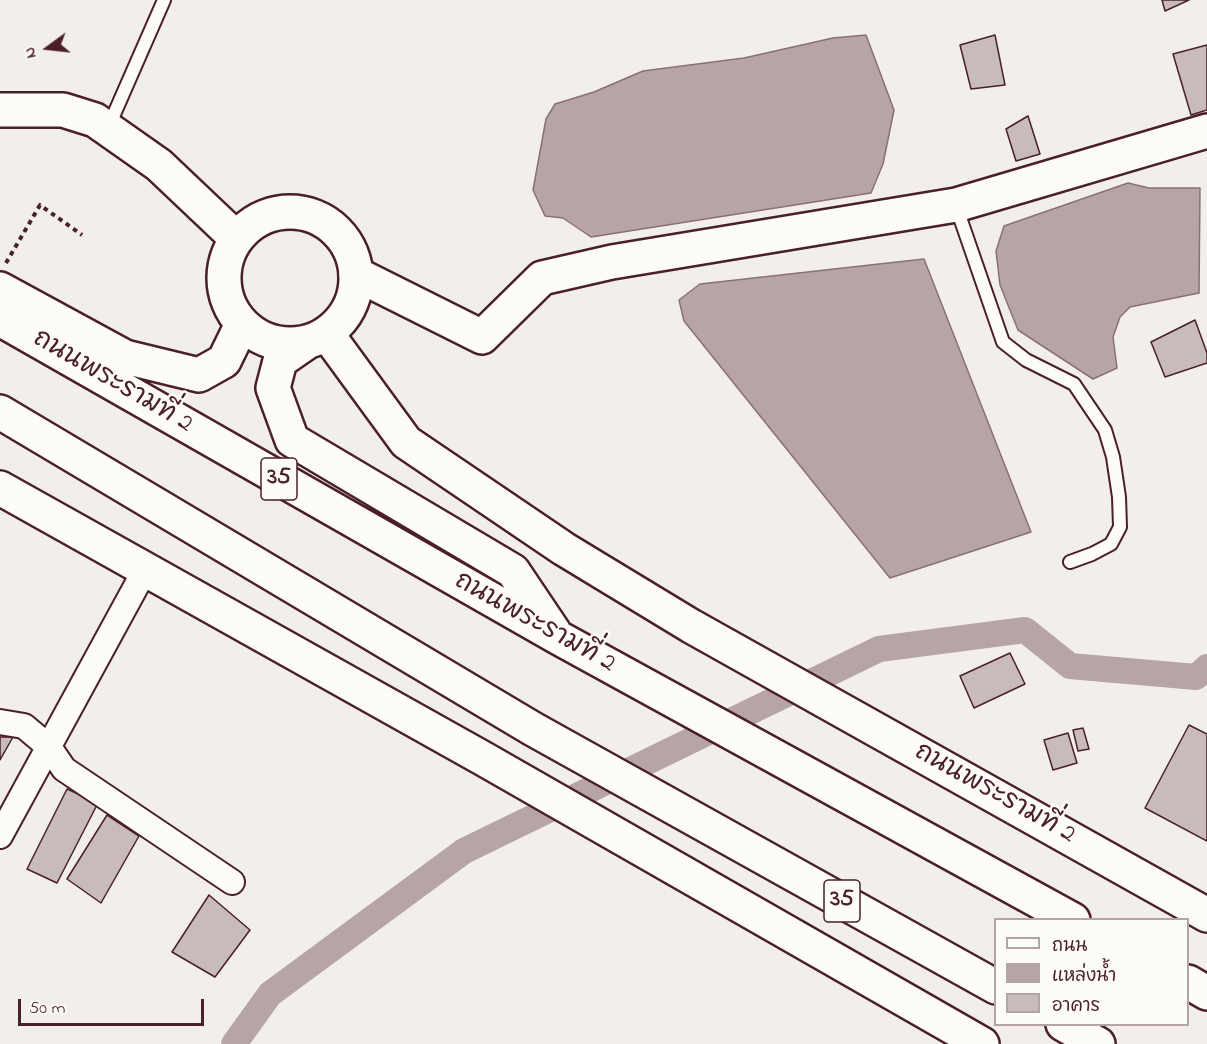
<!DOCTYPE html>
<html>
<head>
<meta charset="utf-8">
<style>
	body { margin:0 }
	#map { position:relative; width:1207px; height:1044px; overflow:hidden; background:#f2efeb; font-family:"Indie Flower","Playpen Sans Thai",sans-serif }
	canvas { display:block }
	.legend { position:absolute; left:994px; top:918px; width:195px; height:108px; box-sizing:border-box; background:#fdfcf7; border:2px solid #b5a4a5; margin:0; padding:8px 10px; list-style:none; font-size:18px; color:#4a1f2b }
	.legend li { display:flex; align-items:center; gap:12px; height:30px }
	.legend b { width:30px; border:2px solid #b5a4a5 }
	.north { position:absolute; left:18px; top:18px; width:60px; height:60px; -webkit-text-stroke:4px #fdfcf7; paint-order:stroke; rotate:255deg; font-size:16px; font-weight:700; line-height:24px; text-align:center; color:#4a1f2b }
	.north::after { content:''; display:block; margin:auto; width:21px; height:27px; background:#4a1f2b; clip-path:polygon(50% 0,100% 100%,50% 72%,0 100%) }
	.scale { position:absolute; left:18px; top:999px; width:186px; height:27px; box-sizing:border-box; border:3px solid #4a1f2b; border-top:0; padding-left:8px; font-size:18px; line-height:21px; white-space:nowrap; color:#4a1f2b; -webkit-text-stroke:4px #fdfcf7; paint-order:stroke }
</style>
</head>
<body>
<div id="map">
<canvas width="1207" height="1044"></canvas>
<ul class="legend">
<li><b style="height:8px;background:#fdfcf7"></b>ถนน</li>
<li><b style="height:16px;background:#b7a5a6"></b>แหล่งน้ำ</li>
<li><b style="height:16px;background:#c8bbbb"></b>อาคาร</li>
</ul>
<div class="north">N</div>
<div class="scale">50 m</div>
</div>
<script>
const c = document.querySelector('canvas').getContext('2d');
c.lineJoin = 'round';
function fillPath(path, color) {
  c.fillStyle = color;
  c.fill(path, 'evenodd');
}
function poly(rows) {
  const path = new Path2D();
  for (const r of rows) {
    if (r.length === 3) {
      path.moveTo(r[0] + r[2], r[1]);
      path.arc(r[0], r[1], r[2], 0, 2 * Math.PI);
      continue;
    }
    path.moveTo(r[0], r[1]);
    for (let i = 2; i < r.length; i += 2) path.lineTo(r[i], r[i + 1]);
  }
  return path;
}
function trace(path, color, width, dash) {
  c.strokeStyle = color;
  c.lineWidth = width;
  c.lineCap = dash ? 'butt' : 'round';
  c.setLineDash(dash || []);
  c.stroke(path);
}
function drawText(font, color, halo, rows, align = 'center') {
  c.font = font + ' "Indie Flower","Playpen Sans Thai",sans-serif';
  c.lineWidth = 5;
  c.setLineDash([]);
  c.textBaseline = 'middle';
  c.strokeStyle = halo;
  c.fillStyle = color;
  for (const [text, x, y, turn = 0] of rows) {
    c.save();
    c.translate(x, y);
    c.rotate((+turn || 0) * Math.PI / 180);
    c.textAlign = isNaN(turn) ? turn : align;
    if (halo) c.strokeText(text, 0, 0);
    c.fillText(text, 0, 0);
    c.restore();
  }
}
const water = poly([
	[866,35,894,110,883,164,871,193,591,237,563,218,545,216,533,190,546,119,555,104,594,92,643,71,744,58,833,38,866,35],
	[1128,183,1149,188,1200,188,1199,293,1130,307,1120,317,1113,337,1117,368,1093,379,1018,330,1000,285,996,251,1004,226,1128,183],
	[924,259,1031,532,890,578,684,321,679,300,700,284,924,259]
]);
fillPath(water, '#b7a5a6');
trace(water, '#8b6f75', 1.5);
trace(poly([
	[234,1044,270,994,464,851,879,649,1025,630,1070,666,1196,677,1207,667]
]), '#b7a5a6', 26);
const building = poly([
	[1162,0,1189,0,1165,11,1162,0],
	[995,35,1005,85,971,89,960,45,995,35],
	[1207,45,1207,110,1191,115,1173,54,1207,45],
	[1028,116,1040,154,1016,161,1006,129,1028,116],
	[1195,320,1207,353,1207,363,1165,377,1151,342,1195,320],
	[1010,653,1025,684,974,708,960,676,1010,653],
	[1189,725,1207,734,1207,841,1145,808,1189,725],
	[1083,728,1089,749,1078,751,1073,730,1083,728],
	[1068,733,1077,763,1053,770,1044,740,1068,733],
	[0,737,13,737,0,760,0,737],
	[67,789,98,803,57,883,27,869,67,789],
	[107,815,139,836,101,903,67,879,107,815],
	[209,895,250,930,215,977,172,952,209,895]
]);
fillPath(building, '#c8bbbb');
trace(building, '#4a1f2b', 1.5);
const lane = poly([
	[108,128,164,0],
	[956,206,1003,342,1026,360,1074,384,1105,430,1113,457,1119,497,1120,527,1111,544,1092,554,1070,562]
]);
const street = poly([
	[0,722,24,726,49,747,64,769,232,882],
	[0,836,145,570]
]);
const secondary = poly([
	[0,110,63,110,95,120,159,165,236,238],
	[356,274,482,337,542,278,612,262,956,205,1207,131],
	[327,334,406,442,564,549,691,626,1207,915],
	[0,488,484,759,982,1044]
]);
const highway = poly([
	[290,278,66],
	[0,289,125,357,199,375,224,361,242,324],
	[0,319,559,638,1073,920],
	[306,343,280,361,273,388,292,440,513,571,554,632],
	[0,412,533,729,996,987],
	[1188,982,1207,993],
	[1063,1024,1098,1044]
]);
trace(lane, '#4a1f2b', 16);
trace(street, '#4a1f2b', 28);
trace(secondary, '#4a1f2b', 38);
trace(highway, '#4a1f2b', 38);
trace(poly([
	[6,263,40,205,82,235]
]), '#4a1f2b', 4, [4.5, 4.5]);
trace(lane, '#fdfcf7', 12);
trace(street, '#fdfcf7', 24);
trace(secondary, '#fdfcf7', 33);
trace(highway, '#fdfcf7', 33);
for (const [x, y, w] of [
	[279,479,36],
	[842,901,36]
]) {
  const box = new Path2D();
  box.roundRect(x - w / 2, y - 21, w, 42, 4.5);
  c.fillStyle = '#fdfcf7';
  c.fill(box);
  trace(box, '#4a1f2b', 1.5);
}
drawText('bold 24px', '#4a1f2b', null, [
	["35",279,479],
	["35",842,901]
]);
drawText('26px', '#4a1f2b', '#fdfcf7', [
	["ถนนพระรามที่ 2",112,383,30],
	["ถนนพระรามที่ 2",534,624,29],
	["ถนนพระรามที่ 2",994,795,29]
]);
</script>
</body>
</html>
